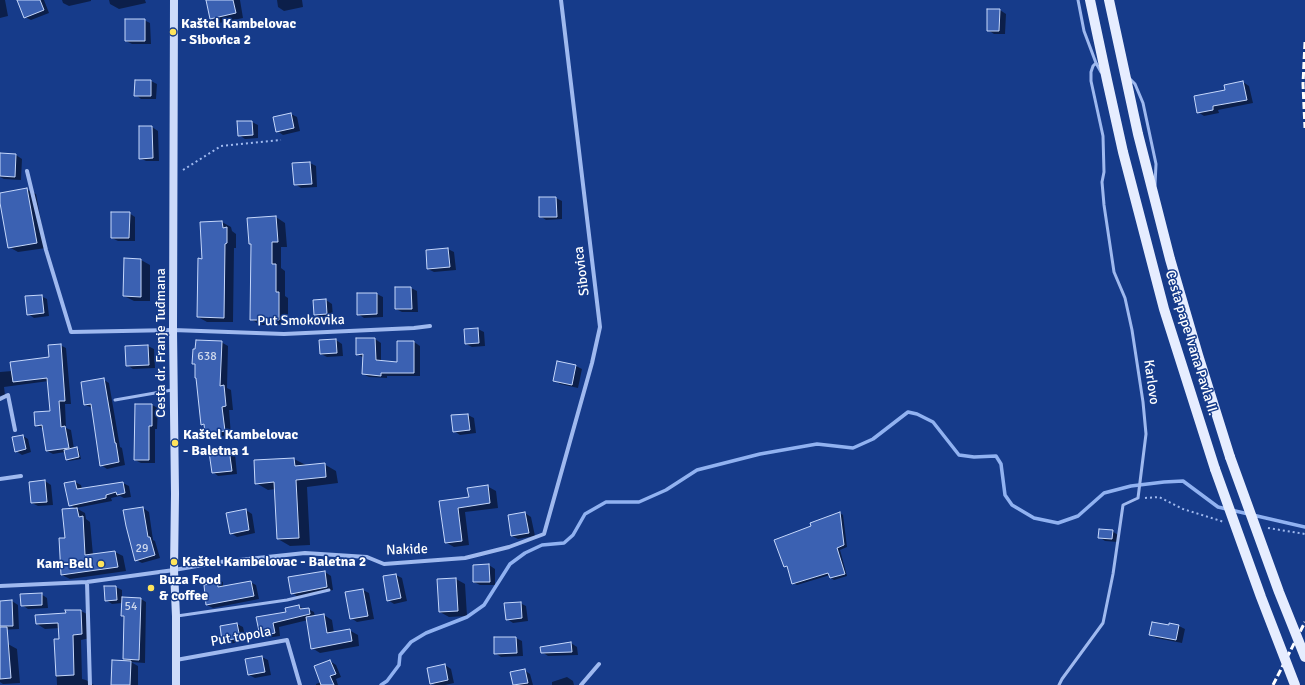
<!DOCTYPE html>
<html>
<head>
<meta charset="utf-8">
<style>
	body { margin:0 }
	canvas { display:block; background:#163b8a }
</style>
</head>
<body>
<canvas width="1305" height="685"></canvas>
<script>
const c = document.querySelector('canvas').getContext('2d');
c.lineJoin = 'round';
function fillPath(path, color) {
  c.fillStyle = color;
  c.fill(path, 'evenodd');
}
function poly(rows) {
  const path = new Path2D();
  for (const r of rows) {
    path.moveTo(r[0], r[1]);
    for (let i = 2; i < r.length; i += 2) path.lineTo(r[i], r[i + 1]);
  }
  return path;
}
function trace(path, color, width, dash) {
  c.strokeStyle = color;
  c.lineWidth = width;
  c.lineCap = dash ? 'butt' : 'round';
  c.setLineDash(dash || []);
  c.stroke(path);
}
function drawText(font, color, halo, rows, align = 'center') {
  c.font = font + ' Signika,sans-serif';
  c.lineWidth = 3;
  c.setLineDash([]);
  c.textBaseline = 'middle';
  c.strokeStyle = halo;
  c.fillStyle = color;
  for (const [text, x, y, turn = 0] of rows) {
    c.save();
    c.translate(x, y);
    c.rotate((+turn || 0) * Math.PI / 180);
    c.textAlign = isNaN(turn) ? turn : align;
    if (halo) c.strokeText(text, 0, 0);
    c.fillText(text, 0, 0);
    c.restore();
  }
}
fillPath(poly([
	[0,0,5,0,8,16,0,18],
	[18,0,44,0,49,13,31,20,25,17],
	[62,0,91,0,91,1,69,6,63,3],
	[109,0,145,0,146,3,119,9,110,4],
	[207,0,240,0,243,18,219,23,210,18],
	[277,0,302,0,303,7,284,11,278,7],
	[1000,10,1006,14,1005,34,994,34,988,30],
	[144,20,150,23,151,44,132,44,126,41],
	[151,81,157,84,156,99,141,99,136,95],
	[1243,82,1249,86,1253,103,1218,110,1219,113,1204,116,1198,112,1226,90,1225,86],
	[291,114,297,117,300,131,283,135,277,131],
	[252,122,258,125,258,138,245,139,239,135],
	[140,127,152,127,158,131,159,161,146,161,140,158],
	[0,154,16,155,22,159,21,180,4,179,0,177],
	[310,163,316,166,317,187,301,188,295,184,293,164],
	[26,189,36,194,46,248,18,252,9,247,0,194],
	[556,198,562,201,562,219,546,220,540,216],
	[129,213,135,217,135,241,118,241,112,238],
	[276,217,285,223,287,247,281,247,281,268,285,271,285,296,288,298,288,325,260,325,251,319,252,245,250,243],
	[222,222,231,227,232,231,236,234,236,248,234,248,233,322,207,322,198,317,203,260],
	[448,249,454,252,456,270,434,272,428,269,427,251],
	[141,260,150,265,150,301,134,301,124,296],
	[396,288,411,288,417,291,418,312,402,312,396,309],
	[377,294,383,297,383,317,364,318,358,314],
	[41,296,47,299,49,316,34,318,28,314],
	[326,300,332,304,333,317,321,318,315,314],
	[478,329,484,332,485,346,472,347,466,344],
	[357,339,375,339,381,343,381,362,398,363,414,342,420,346,420,376,387,376,387,378,369,377,363,374,364,358,357,354],
	[336,340,342,344,343,356,327,357,321,354],
	[221,342,228,346,227,388,231,390,233,410,229,410,231,435,213,437,206,433,205,425,202,424,196,365,193,364],
	[60,345,66,348,71,404,65,404,66,428,71,430,74,449,77,448,79,450,81,459,69,461,66,459,65,452,53,454,47,451,44,428,42,428,36,425,51,412,49,381,4,387,5,395,0,396,0,372,12,371,50,358],
	[148,346,154,349,155,368,133,369,127,365],
	[558,362,576,366,582,369,578,388,560,384,554,380],
	[104,380,109,383,120,447,122,448,125,465,107,469,101,465,93,408,85,405],
	[152,405,158,408,157,429,155,429,155,463,141,463,135,460],
	[468,415,474,418,476,433,460,435,454,431,452,416],
	[23,436,28,439,31,452,22,455,16,451],
	[229,450,235,454,237,474,218,476,213,472],
	[294,459,306,465,324,464,336,471,338,483,307,487,310,545,290,546,278,539,276,489,268,490,256,483,255,461],
	[45,481,51,485,53,505,38,506,32,503],
	[75,482,81,485,82,489,123,483,129,486,131,497,124,498,120,496,111,498,112,501,76,508,85,513,86,519,90,522,93,555,115,552,123,556,126,571,70,579,62,575,66,539,76,509,70,505],
	[487,486,496,491,498,508,465,512,469,545,454,547,445,542,440,502,470,498],
	[143,508,149,512,153,540,155,541,160,558,142,563,136,560],
	[246,510,252,514,255,533,237,537,231,533],
	[525,513,531,517,535,536,518,539,512,536,509,516],
	[840,513,843,515,847,547,840,550,847,576,834,580,831,578,830,575,797,585,793,583,789,568,784,566,813,526,811,523],
	[1112,531,1118,535,1118,542,1105,541,1099,537],
	[489,565,495,569,495,585,480,585,474,582],
	[325,572,331,576,333,590,298,597,292,593],
	[396,575,402,578,407,601,394,604,388,600,384,577],
	[217,579,223,582,223,587,250,582,256,585,259,599,213,608,207,605,210,585],
	[456,579,465,584,467,616,449,617,440,612],
	[116,587,122,590,122,598,141,599,146,602,145,663,131,662,138,666,138,685,112,685,129,662,124,659,125,617,122,616,122,603,112,604,106,600],
	[363,590,369,593,374,619,357,622,351,618],
	[41,594,47,598,48,608,28,609,22,605],
	[12,601,18,605,19,629,0,630,0,602],
	[520,603,526,606,528,621,513,623,507,619],
	[299,606,304,609,308,609,314,612,315,617,324,615,332,620,334,633,349,630,358,635,359,646,320,653,312,648,308,620,279,627,280,636,266,638,260,635,257,618,287,612],
	[81,611,89,615,90,638,81,640,82,679,86,680,94,685,57,685,55,640,60,640,60,628,45,629,37,624,67,614],
	[237,624,243,627,246,641,229,644,223,641,221,627],
	[1170,624,1179,626,1185,629,1182,643,1156,638,1150,634,1169,627],
	[495,638,516,638,522,641,523,656,501,657,495,653],
	[571,643,577,647,578,655,548,656,542,652],
	[0,644,8,644,17,649,20,683,3,684,0,682],
	[262,657,268,660,271,675,255,678,249,675],
	[330,661,336,665,341,677,336,679,338,685,316,685,316,684,321,682],
	[445,665,451,669,454,683,445,685,435,685,431,683],
	[524,670,530,674,533,685,514,685,511,673],
	[567,677,573,681,574,685,552,685,552,682]
]), '#0007');
trace(poly([
	[381,685,387,681,399,665,400,655,411,642,426,633,467,617,484,605,510,564,525,553,542,545,564,543,573,535,585,514,606,502,639,502,666,490,697,470,760,454,817,444,853,448,873,439,908,412,917,414,933,422,959,455,974,457,996,456,1001,464,1005,495,1012,505,1034,518,1058,523,1078,516,1104,493,1131,486,1164,482,1183,481,1218,507,1305,527]
]), '#91b2f1', 3.5);
const building = poly([
	[17,0,40,0,44,10,24,18,17,0],
	[206,0,233,0,236,13,210,19,206,0],
	[987,9,1000,9,999,31,987,31,987,9],
	[125,19,145,19,145,41,125,41,125,19],
	[135,80,151,80,151,96,134,96,135,80],
	[1243,81,1247,100,1213,106,1213,110,1197,113,1194,96,1225,90,1224,85,1243,81],
	[291,113,294,128,276,132,273,117,291,113],
	[237,121,252,121,253,135,238,136,237,121],
	[139,126,152,126,153,158,139,159,139,126],
	[0,153,16,154,15,177,0,176,0,153],
	[310,162,312,184,294,185,292,163,310,162],
	[27,188,37,243,8,248,0,203,0,193,27,188],
	[539,197,556,197,557,217,539,217,539,197],
	[111,212,130,212,129,238,111,238,111,212],
	[276,216,278,242,272,242,272,264,276,264,276,292,279,292,279,320,250,320,251,244,249,244,247,218,276,216],
	[222,221,223,228,227,227,227,243,225,244,224,318,197,317,198,258,202,259,200,222,222,221],
	[448,248,450,267,427,269,426,250,448,248],
	[124,258,141,259,141,297,123,296,124,258],
	[395,287,411,287,412,309,395,309,395,287],
	[357,293,377,293,377,314,357,315,357,293],
	[42,295,44,313,27,315,25,296,42,295],
	[326,299,327,314,314,315,313,300,326,299],
	[478,328,479,343,465,344,464,329,478,328],
	[356,338,375,338,376,360,397,362,397,341,414,341,414,373,381,373,381,376,362,374,363,354,356,355,356,338],
	[336,339,337,353,320,354,319,340,336,339],
	[196,340,222,341,220,386,224,385,226,406,222,407,225,431,205,434,204,424,201,425,196,378,195,378,195,364,192,364,193,349,195,349,196,340],
	[61,344,65,401,59,401,61,427,65,426,69,448,46,451,42,425,35,426,34,412,50,411,47,378,13,382,10,362,49,357,48,345,61,344],
	[148,345,149,365,126,366,125,346,148,345],
	[557,361,576,365,572,385,553,381,557,361],
	[104,378,115,443,116,443,119,462,100,466,91,404,84,405,81,382,104,378],
	[135,404,152,404,152,426,149,426,149,460,134,460,135,404],
	[468,414,470,430,453,432,451,415,468,414],
	[23,435,26,449,15,452,12,437,23,435],
	[77,447,79,457,66,460,64,450,77,447],
	[229,449,232,471,212,473,209,452,229,449],
	[294,458,295,466,325,463,326,477,296,480,299,538,277,539,274,482,255,484,254,460,294,458],
	[45,480,47,502,31,503,29,482,45,480],
	[75,481,77,489,123,482,125,493,117,495,116,492,106,495,106,498,69,506,64,483,75,481],
	[488,485,490,503,458,508,462,541,445,543,439,501,469,497,467,488,488,485],
	[143,507,148,537,150,537,155,555,135,561,126,526,123,510,143,507],
	[77,508,79,517,83,516,85,555,115,551,118,567,61,575,59,538,65,538,62,509,77,508],
	[246,509,249,530,230,534,226,513,246,509],
	[525,512,529,533,511,536,508,515,525,512],
	[840,512,844,545,837,548,845,574,830,578,828,573,792,584,787,566,784,567,774,540,811,526,810,523,840,512],
	[1099,529,1113,530,1112,539,1098,538,1099,529],
	[489,564,490,582,473,582,473,565,489,564],
	[325,571,327,587,291,594,288,577,325,571],
	[396,574,401,598,387,601,383,576,396,574],
	[217,578,218,587,251,581,254,596,206,605,204,585,209,584,208,579,217,578],
	[456,578,458,611,439,612,437,579,456,578],
	[104,586,116,586,117,600,105,601,104,586],
	[363,589,368,616,350,619,345,592,363,589],
	[42,593,42,605,21,606,20,594,42,593],
	[122,597,141,598,139,660,123,659,124,616,121,616,122,597],
	[12,600,13,626,0,626,0,601,12,600],
	[521,602,522,618,506,620,504,603,521,602],
	[299,605,300,609,309,608,310,614,273,623,275,633,260,636,256,617,286,612,285,608,299,605],
	[65,610,81,610,82,634,73,635,74,675,56,676,54,639,59,639,58,623,36,624,35,615,66,613,65,610],
	[324,614,327,633,350,629,352,641,311,649,306,617,324,614],
	[1152,622,1169,625,1169,623,1179,625,1176,640,1149,635,1152,622],
	[237,623,240,638,222,641,220,626,237,623],
	[0,627,7,627,11,678,0,679,0,627],
	[494,637,516,637,517,653,494,654,494,637],
	[571,642,572,652,541,653,540,647,571,642],
	[262,656,265,672,248,675,245,659,262,656],
	[112,660,131,661,130,685,111,685,112,660],
	[330,660,336,674,330,676,334,685,321,685,314,666,330,660],
	[445,664,448,680,430,684,427,668,445,664],
	[525,669,528,683,513,685,510,672,525,669]
]);
fillPath(building, '#3b61b2');
trace(building, '#c5d7fb', 1);
trace(poly([
	[183,170,221,146,281,140],
	[1145,498,1159,497,1183,509,1224,522],
	[1268,528,1305,534]
]), '#9fb9ef', 2, [2, 3]);
trace(poly([
	[1078,0,1084,31,1096,63,1101,72],
	[1129,78,1135,84,1143,103,1156,164,1155,185],
	[115,400,172,390],
	[177,616,287,600,329,590],
	[1059,685,1062,679,1103,623,1113,574,1123,505,1138,498,1146,434,1143,402,1132,330,1125,298,1114,272,1104,205,1102,182,1104,172,1103,136,1091,81,1091,72,1093,66,1096,63]
]), '#9fb9ef', 3);
trace(poly([
	[27,171,46,250,71,332,173,330,284,334,414,328,430,326],
	[0,399,8,395,15,430],
	[0,479,21,476],
	[87,582,90,685],
	[0,586,87,582,174,570,220,562,305,553,367,557,384,564,465,558,509,547,544,534,592,363,600,327,561,0],
	[176,660,287,640,300,685],
	[581,685,599,664]
]), '#9fb9ef', 4);
trace(poly([
	[174,0,173,330,175,494,174,570,176,616,176,685]
]), '#ccdafa', 8);
trace(poly([
	[1090,0,1107,80,1123,152,1164,309,1215,469],
	[1109,0,1138,134,1170,259,1198,355,1230,457]
]), '#e6edff', 10);
trace(poly([
	[1305,42,1303,84,1305,128],
	[1273,685,1305,622]
]), '#fff', 3, [7, 3]);
trace(poly([
	[1230,457,1279,592,1305,657],
	[1215,469,1261,597,1295,685]
]), '#e6edff', 10);
for (const [x, y, r, color] of [
	[173,32,4,"#ffe45c"],
	[175,443,4,"#ffe45c"],
	[174,562,4,"#ffe45c"],
	[101,564,4,"#ffe45c"],
	[151,588,4,"#ffe45c"]
]) {
  const dot = new Path2D();
  dot.arc(x, y, r, 0, 2 * Math.PI);
  c.fillStyle = color;
  c.fill(dot);
  trace(dot, '#163b8a', 1.5);
}
drawText('12px', '#ced8ec', null, [
	["638",207,357],
	["29",142,549],
	["54",131,607]
]);
drawText('bold 14px', '#fff', '#163b8a', [
	["Kaštel Kambelovac",181,24],
	["- Sibovica 2",181,40],
	["Kaštel Kambelovac",183,435],
	["- Baletna 1",183,451],
	["Kaštel Kambelovac - Baletna 2",182,562],
	["Kam-Bell",93,564,"right"],
	["Buza Food",159,580],
	["& coffee",159,596]
], 'left');
drawText('14px', '#fff', '#163b8a', [
	["Sibovica",582,271,-97],
	["Put Smokovika",301,321,-1],
	["Cesta dr. Franje Tuđmana",161,343,-90],
	["Cesta pape Ivana Pavla II.",1191,343,73],
	["Karlovo",1151,382,82],
	["Nakide",407,550,-2],
	["Put topola",241,637,-10]
]);
</script>
</body>
</html>
